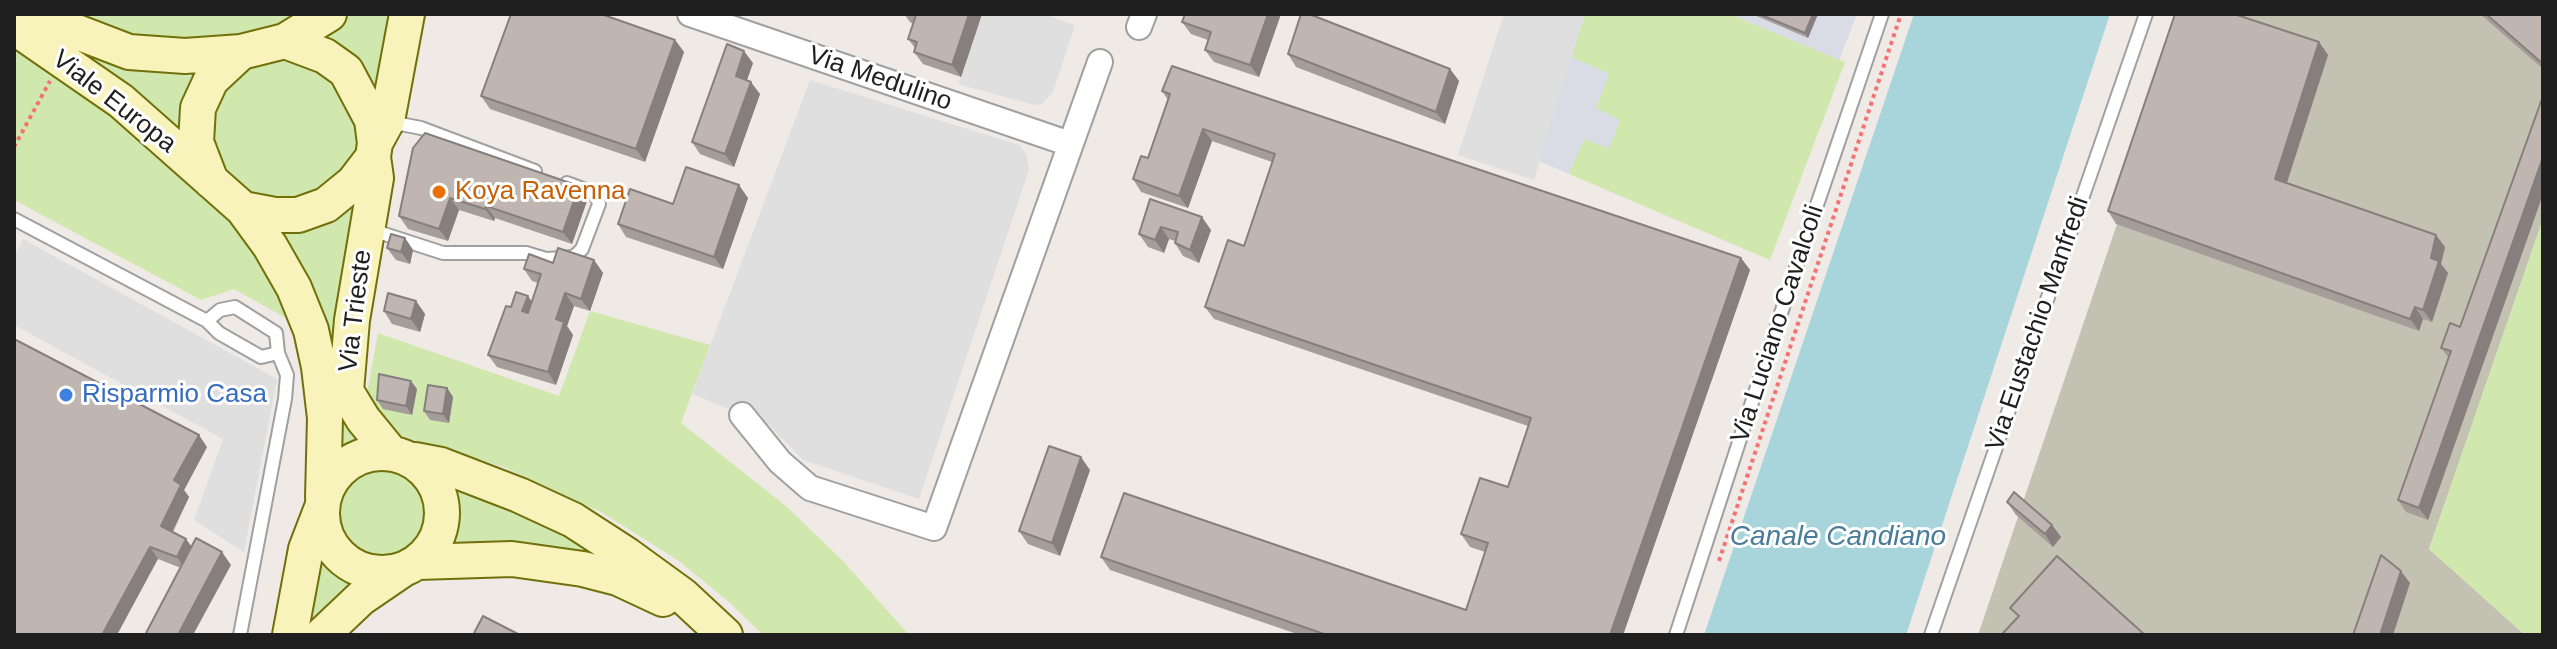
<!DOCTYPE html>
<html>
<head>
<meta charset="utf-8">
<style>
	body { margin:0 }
	#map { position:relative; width:2557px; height:649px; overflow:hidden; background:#efeae5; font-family:Arial,sans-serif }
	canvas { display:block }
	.frame { position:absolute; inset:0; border:16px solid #1f1f1f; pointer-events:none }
</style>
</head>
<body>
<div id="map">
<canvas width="2557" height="649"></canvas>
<div class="frame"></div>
</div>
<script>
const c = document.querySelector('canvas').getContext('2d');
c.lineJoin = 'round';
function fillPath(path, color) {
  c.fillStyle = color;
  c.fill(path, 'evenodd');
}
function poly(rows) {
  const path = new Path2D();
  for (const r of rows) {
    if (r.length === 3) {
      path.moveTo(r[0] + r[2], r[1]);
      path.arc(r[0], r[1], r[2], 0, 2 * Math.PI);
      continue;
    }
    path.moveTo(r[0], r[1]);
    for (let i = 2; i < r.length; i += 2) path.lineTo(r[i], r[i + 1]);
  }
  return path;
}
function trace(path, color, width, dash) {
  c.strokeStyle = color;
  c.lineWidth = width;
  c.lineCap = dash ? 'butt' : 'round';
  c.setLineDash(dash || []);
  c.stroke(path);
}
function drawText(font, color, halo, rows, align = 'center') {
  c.font = font + ' Arial,sans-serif';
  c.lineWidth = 6;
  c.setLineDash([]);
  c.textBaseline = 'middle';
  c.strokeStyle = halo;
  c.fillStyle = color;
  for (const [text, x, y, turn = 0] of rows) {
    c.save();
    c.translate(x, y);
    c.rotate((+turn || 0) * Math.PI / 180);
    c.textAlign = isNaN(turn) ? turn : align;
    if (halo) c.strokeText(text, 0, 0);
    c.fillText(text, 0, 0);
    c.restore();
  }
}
fillPath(poly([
	[2188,14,2543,14,2543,219,2429,549,2525,635,1978,635]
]), '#c3c1b1');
fillPath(poly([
	[68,14,307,14,255,40,160,47],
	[347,14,394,14,380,103,313,37],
	[1585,14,1730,14,1845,62,1770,260,1569,174,1584,138,1620,120,1595,109,1609,74,1571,57],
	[42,27,207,67,188,142],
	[14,47,118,116,197,181,258,247,291,321,234,289,201,300,14,200],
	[293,58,336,79,358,122,358,146,349,170,311,203,239,194,210,153,214,103,227,83,246,67,268,59],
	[363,184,340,333,370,440,353,447,334,465,265,226],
	[2543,219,2543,635,2525,635,2429,549],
	[590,311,710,345,681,423,787,507,843,561,909,635,763,635,729,602,679,561,603,513,504,467,390,433,365,404,378,333,559,396],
	[381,512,46],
	[449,475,625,565,447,550,455,528,457,508,455,490],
	[319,554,344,576,360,583,303,635]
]), '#d0e7ad');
fillPath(poly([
	[982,14,1044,14,1075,25,1053,92,1042,104,1034,105,958,84],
	[1504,14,1585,14,1534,180,1458,155],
	[810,80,1019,145,1027,155,1029,170,919,499,803,460,770,426,692,394],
	[23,239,277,379,244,552,194,520,223,439,14,325,14,257]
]), '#dfdfdf');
fillPath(poly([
	[1730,14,1857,14,1839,60],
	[1571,57,1609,74,1596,108,1620,120,1609,149,1584,139,1569,174,1539,161]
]), '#d9dbe5');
fillPath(poly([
	[1914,14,2110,14,1906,635,1704,635]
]), '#a7d5db');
const lane = poly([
	[390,122,421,128,535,171],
	[14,219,207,321,219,333,261,357,278,353,276,333,235,307,220,310,207,321],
	[369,229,443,253,526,253,546,259,565,258,575,256,582,249,599,204,597,197,591,192,567,183],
	[240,635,285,399,287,375,278,353],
	[1676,635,1804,243,1882,14],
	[1931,635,2146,14]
]);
const street = poly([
	[690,14,1070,144],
	[1139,27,1144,14],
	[742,415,780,462,810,488,934,528,1100,62]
]);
const secondary = poly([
	[30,14,129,52,185,56,241,52],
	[14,27,121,101,243,209,275,215,298,215,326,205,353,183,373,157,375,143,372,120,346,71,325,56,285,41,241,52,211,80,198,108,196,142,211,181],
	[285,41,329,14],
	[375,143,387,121,407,14],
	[373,157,376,178,352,320,346,391,363,419,390,452],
	[243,209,270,246,294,288,311,330,319,367,325,418,323,497],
	[382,513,60],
	[415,460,441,465,519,495,573,520,627,555,682,595,725,635],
	[418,562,512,559,583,569,618,578,663,599],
	[290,635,306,549,321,510],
	[322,635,361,598,402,570]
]);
trace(lane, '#a0a0a0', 16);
trace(street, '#a0a0a0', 28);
trace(secondary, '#71700a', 38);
trace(poly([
	[14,147,50,81],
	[1719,561,1901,14]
]), '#f47274', 4, [4, 4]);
trace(lane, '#fff', 12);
trace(street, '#fff', 24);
trace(secondary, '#f7f3bb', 34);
fillPath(poly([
	[904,14,982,14,961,77,923,64,914,52,915,48,908,39,913,24,910,22],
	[1281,14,1259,77,1214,62,1205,50,1208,40,1191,34,1182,22],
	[1752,14,1818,14,1808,38],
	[2480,14,2543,14,2543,69],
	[675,40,684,52,645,162,490,109,481,96],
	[2319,42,2328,55,2286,183,2445,247,2441,264,2448,273,2432,322,2423,319,2419,331,2116,224,2108,211],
	[1288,54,1450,69,1459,81,1445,124,1296,67],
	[753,63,747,80,760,94,734,167,700,154,692,142],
	[1162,91,1741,258,1750,270,1623,635,1300,635,1110,570,1101,557,1466,610,1485,552,1470,547,1461,534,1508,487,1528,426,1214,319,1205,307,1244,246,1272,162,1212,141,1188,208,1141,192,1133,179,1148,158,1168,100],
	[2543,96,2543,194,2428,520,2406,512,2398,500,2449,358,2441,348,2460,327],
	[413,148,579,186,588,198,572,244,495,218,494,221,459,210,448,241,408,229,399,216],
	[748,198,723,269,626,237,618,224],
	[1150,199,1211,230,1199,263,1183,256,1175,243,1175,241,1169,239,1164,253,1148,247,1139,234],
	[405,238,413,250,410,264,396,260,387,248],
	[594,260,603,273,590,311,574,306,567,326,573,335,556,385,497,367,488,355,532,301,538,283,532,281,524,269,553,263],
	[416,301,425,314,420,332,392,324,384,311],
	[447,388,453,397,449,423,430,420,424,411],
	[417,389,412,415,383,409,377,400],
	[207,447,184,490,189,497,173,532,192,547,231,565,181,568,158,559,14,635],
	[1090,470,1060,556,1028,544,1019,531],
	[2007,502,2052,525,2061,537,2053,547,2016,515]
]), '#a49d99');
fillPath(poly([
	[969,14,982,14,961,77,952,65],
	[1268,14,1281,14,1259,77,1250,65],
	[1813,14,1818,14,1808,38,1805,33],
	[675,40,684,52,645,162,636,149],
	[2319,42,2328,55,2284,192,2275,179],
	[744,51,753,63,744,88,736,76],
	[1450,69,1459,81,1445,124,1436,112],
	[751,82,760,94,734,167,725,154],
	[1203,129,1212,141,1188,208,1179,196],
	[2543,157,2543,194,2428,520,2419,508],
	[739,185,748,198,723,269,714,257],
	[579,186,588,198,572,244,563,232],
	[450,198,459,210,448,241,439,229],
	[486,206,495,218,494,221,485,209],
	[1202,217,1211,230,1199,263,1190,250],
	[1161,227,1169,239,1164,253,1155,240],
	[2436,235,2445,247,2441,264,2448,273,2432,322,2423,310,2431,258],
	[405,238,413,250,410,264,401,252],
	[1741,258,1750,270,1623,635,1610,635],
	[594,260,603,273,590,311,581,299],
	[565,293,574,306,567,326,573,335,556,385,548,372,556,319],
	[528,296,536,308,531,323,522,311],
	[416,301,425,314,420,332,411,319],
	[2415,307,2423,319,2419,331,2410,319],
	[411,381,417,389,412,415,406,406],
	[447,388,453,397,449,423,443,414],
	[199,435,207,447,184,490,189,497,169,538,161,526,174,480],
	[1081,457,1090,470,1060,556,1052,543],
	[2052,525,2061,537,2053,547,2045,534],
	[186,539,195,551,186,570,177,557],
	[150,547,158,559,117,635,102,635],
	[222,552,231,565,193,635,178,635],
	[2401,571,2410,583,2393,635,2380,635]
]), '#867f7d');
const building = poly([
	[511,14,601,14,675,40,636,149,481,96,511,14],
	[913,14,969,14,952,65,914,52,917,42,908,39,916,15,913,14],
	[1185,14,1268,14,1250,65,1205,50,1211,32,1182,22,1185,14],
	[1301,14,1309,14,1450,69,1436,112,1288,54,1301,14],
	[1759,14,1813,14,1805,33,1759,14],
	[2175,14,2234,14,2319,42,2275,179,2436,235,2431,258,2439,261,2423,310,2415,307,2410,319,2108,211,2175,14],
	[2486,14,2543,14,2543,64,2486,14],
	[727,44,744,51,736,76,751,82,725,154,692,142,727,44],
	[1172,66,1741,258,1610,635,1327,635,1101,557,1124,493,1466,610,1488,543,1461,534,1480,478,1508,487,1531,418,1205,307,1228,240,1244,246,1275,154,1203,129,1179,196,1133,179,1141,156,1148,158,1170,94,1162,91,1172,66],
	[2543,96,2543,157,2419,508,2398,500,2451,351,2441,348,2450,323,2460,327,2543,96],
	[425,133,579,186,563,232,486,206,485,209,450,198,439,229,399,216,413,148,425,133],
	[686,167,739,185,714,257,618,224,630,189,673,204,686,167],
	[1150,199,1202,217,1190,250,1175,243,1178,232,1161,227,1155,240,1139,234,1150,199],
	[391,234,405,238,401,252,387,248,391,234],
	[558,248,594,260,581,299,565,293,556,319,564,322,548,372,488,355,506,306,511,307,516,292,528,296,522,311,528,313,541,274,524,269,529,254,553,263,558,248],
	[388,293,416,301,411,319,384,311,388,293],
	[14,339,199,435,174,480,181,485,161,526,186,539,177,557,150,547,102,635,14,635,14,339],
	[379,374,411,381,406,406,377,400,379,374],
	[428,385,447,388,443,414,424,411,428,385],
	[1049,446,1081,457,1052,543,1019,531,1049,446],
	[2014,492,2052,525,2045,534,2007,502,2014,492],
	[196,538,222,552,178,635,145,635,196,538],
	[2381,555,2401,571,2380,635,2353,635,2381,555],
	[2057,556,2145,635,2005,635,2003,633,2019,616,2010,608,2057,556],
	[483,616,520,635,473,635,483,616]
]);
fillPath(building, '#bfb6b2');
trace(building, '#867f7d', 2);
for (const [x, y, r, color] of [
	[439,192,8,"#e8710a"],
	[66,395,8,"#3f7fe0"]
]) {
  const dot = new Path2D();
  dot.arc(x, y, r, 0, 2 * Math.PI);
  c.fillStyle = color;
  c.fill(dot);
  trace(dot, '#fff', 3);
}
drawText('26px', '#1f1f1f', '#fff', [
	["Via Medulino",880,79,19],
	["Viale Europa",114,102,38],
	["Via Trieste",356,311,-83],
	["Via Luciano Cavalcoli",1778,324,-72],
	["Via Eustachio Manfredi",2038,324,-71]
]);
drawText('26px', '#c56008', '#fff', [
	["Koya Ravenna",455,192]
], 'left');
drawText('26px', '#366cbe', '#fff', [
	["Risparmio Casa",82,395]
], 'left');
drawText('italic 28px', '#497b9b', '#fff', [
	["Canale Candiano",1838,537]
]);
</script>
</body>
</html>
